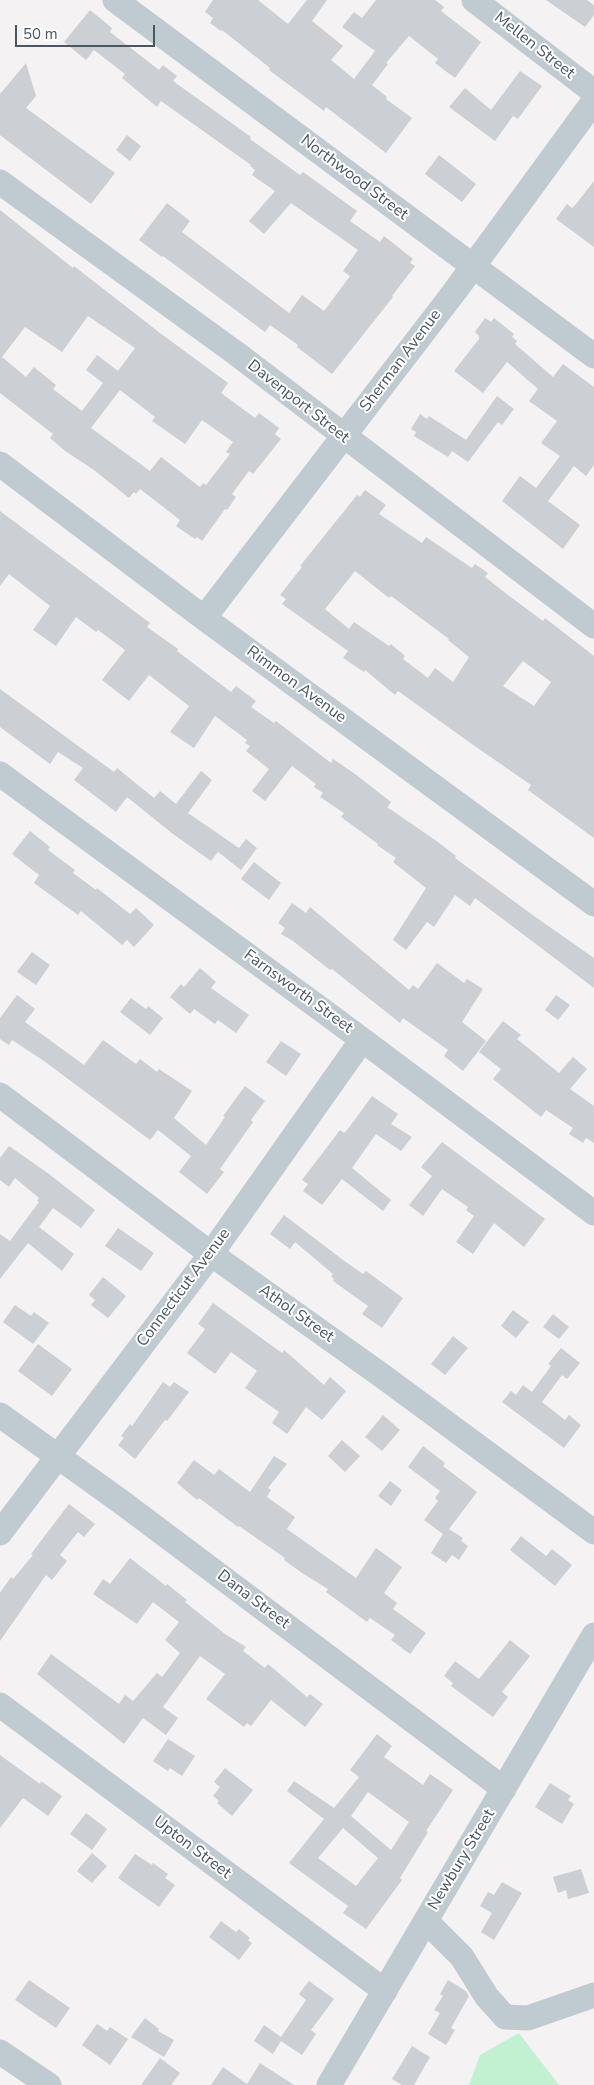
<!DOCTYPE html>
<html>
<head>
<meta charset="utf-8">
<style>
	body { margin:0 }
	#map { position:relative; width:594px; height:2085px; overflow:hidden; background:#f4f2f2; font-family:"Nunito Sans",sans-serif }
	canvas { display:block }
	.scale { position:absolute; left:15px; top:25px; width:140px; height:22px; box-sizing:border-box; border:2px solid #495660; border-top:0; padding-left:6px; font-size:15px; line-height:18px; white-space:nowrap; color:#495660; -webkit-text-stroke:4px #fff; paint-order:stroke }
</style>
</head>
<body>
<div id="map">
<canvas width="594" height="2085"></canvas>
<div class="scale">50 m</div>
</div>
<script>
const c = document.querySelector('canvas').getContext('2d');
c.lineJoin = 'round';
function fillPath(path, color) {
  c.fillStyle = color;
  c.fill(path, 'evenodd');
}
function poly(rows) {
  const path = new Path2D();
  for (const r of rows) {
    path.moveTo(r[0], r[1]);
    for (let i = 2; i < r.length; i += 2) path.lineTo(r[i], r[i + 1]);
  }
  return path;
}
function trace(path, color, width, dash) {
  c.strokeStyle = color;
  c.lineWidth = width;
  c.lineCap = dash ? 'butt' : 'round';
  c.setLineDash(dash || []);
  c.stroke(path);
}
function drawText(font, color, halo, rows, align = 'center') {
  c.font = font + ' "Nunito Sans",sans-serif';
  c.lineWidth = 4;
  c.setLineDash([]);
  c.textBaseline = 'middle';
  c.strokeStyle = halo;
  c.fillStyle = color;
  for (const [text, x, y, turn = 0] of rows) {
    c.save();
    c.translate(x, y);
    c.rotate((+turn || 0) * Math.PI / 180);
    c.textAlign = isNaN(turn) ? turn : align;
    if (halo) c.strokeText(text, 0, 0);
    c.fillText(text, 0, 0);
    c.restore();
  }
}
fillPath(poly([
	[519,2033,559,2085,469,2085,480,2055]
]), '#c1f1d1');
fillPath(poly([
	[213,0,258,0,288,24,307,0,327,0,312,21,343,46,331,60,354,79,375,51,342,27,354,12,362,18,376,0,435,0,444,7,441,11,481,42,455,78,435,63,438,59,409,36,386,63,388,64,372,85,387,97,386,99,412,118,386,153,326,107,324,111,269,70,270,68,222,30,221,31,210,23,213,18,205,12],
	[546,0,587,0,594,5,594,15,585,27],
	[90,10,112,28,110,32,159,70,163,65,177,76,173,81,251,137,250,139,300,175,303,172,357,211,350,221,380,242,384,236,413,259,410,263,415,266,392,296,393,297,332,374,297,347,298,345,270,325,265,332,163,256,162,257,139,240,167,203,190,221,182,232,289,313,302,295,324,311,350,276,343,271,358,250,291,203,264,234,249,221,275,191,252,175,255,170,250,166,251,165,161,101,157,107,122,78,125,74,94,50,86,60,64,42],
	[26,63,36,96,26,108,115,173,91,204,0,135,0,94],
	[520,71,542,86,518,119,513,116,495,141,449,107,465,88,491,110],
	[127,135,141,146,130,161,116,150],
	[439,155,476,184,462,202,425,174],
	[594,181,594,247,556,219,567,204,572,208,576,204],
	[0,210,73,268,74,266,160,333,228,383,221,393,255,418,259,413,279,428,275,434,281,439,253,474,249,471,232,494,236,497,227,510,225,509,202,541,197,537,195,539,176,526,180,520,140,489,136,494,134,492,129,498,94,470,65,451,50,438,53,434,0,393],
	[88,316,135,348,118,371,97,355,86,370,103,383,82,411,53,389,56,385,34,367,26,377,2,357,25,327,62,352],
	[120,390,155,417,152,421,185,444,202,420,233,442,226,452,230,454,206,485,203,483,200,487,161,457,150,471,91,428],
	[485,318,491,322,494,318,514,334,512,337,517,341,515,344,553,377,563,364,594,387,594,465,586,476,574,466,548,501,580,525,563,549,502,501,520,476,536,488,560,456,541,443,557,421,529,401,538,389,507,362,483,393,454,371,479,339,479,336,475,332],
	[497,396,514,409,502,425,498,422,468,462,452,451,448,457,414,436,416,432,411,429,420,414,427,419,429,416,466,440],
	[365,490,386,505,379,514,422,543,426,537,472,568,475,564,488,573,485,577,508,595,543,621,545,618,594,656,594,838,528,790,531,785,469,742,398,691,395,695,365,670,364,672,343,658,348,651,282,604,286,599,280,595,302,567,300,566,357,495,360,497],
	[355,571,389,598,391,596,449,639,448,640,469,657,453,682,435,668,428,678,403,659,405,656,391,644,389,646,354,622,349,629,325,609],
	[523,661,551,682,534,706,503,686],
	[0,511,150,623,147,627,178,649,177,651,231,692,236,686,256,701,251,707,274,723,276,721,331,763,333,759,355,774,391,802,387,808,390,809,438,842,456,856,455,858,534,916,594,958,594,988,475,898,470,906,455,895,434,927,427,922,406,950,393,940,426,888,393,862,396,858,377,845,378,844,341,817,344,813,320,797,323,793,314,787,316,784,292,766,265,801,252,791,269,769,246,751,250,746,245,743,247,740,215,716,194,748,170,732,189,706,149,675,129,701,102,680,125,650,98,630,96,632,76,617,56,646,33,630,50,606,9,574,0,586],
	[0,689,114,772,117,768,154,798,160,791,176,804,201,771,212,780,188,813,239,848,246,839,257,848,241,870,218,852,211,861,173,834,127,797,116,812,74,780,83,768,58,752,50,764,0,727],
	[30,831,50,847,48,850,75,870,73,873,96,890,97,888,130,914,136,908,154,925,134,947,127,940,122,945,81,911,78,915,34,883,39,875,12,854],
	[254,862,281,883,269,900,241,879],
	[292,903,306,913,310,907,409,990,413,985,418,989,437,963,464,983,467,979,483,989,462,1022,486,1041,463,1071,444,1056,448,1050,403,1018,400,1023,332,969,330,970,293,941,281,934,285,928,278,923],
	[32,952,50,965,36,985,17,972],
	[200,968,216,982,211,988,249,1015,236,1033,218,1020,215,1024,194,1009,190,1014,170,997,181,984,184,987],
	[17,995,35,1009,25,1022,84,1065,103,1040,136,1064,140,1059,157,1072,159,1069,192,1091,174,1118,206,1145,225,1117,223,1116,245,1086,265,1101,251,1120,253,1122,220,1169,224,1172,207,1194,179,1172,191,1156,158,1130,150,1140,44,1061,12,1040,9,1045,0,1039,0,1018],
	[556,995,570,1005,558,1020,545,1010],
	[131,998,146,1009,148,1006,163,1018,150,1035,120,1012],
	[503,1021,521,1035,517,1039,559,1073,573,1057,587,1069,570,1089,594,1106,594,1143,586,1138,583,1143,569,1134,573,1128,546,1110,541,1117,493,1079,501,1069,479,1052],
	[281,1041,301,1054,286,1076,266,1062],
	[372,1096,398,1114,391,1124,412,1137,401,1151,376,1134,352,1168,391,1200,383,1211,342,1179,322,1205,303,1191,308,1184,302,1180,340,1130,344,1133,348,1129],
	[442,1142,545,1219,524,1247,494,1223,473,1254,456,1242,474,1216,466,1210,468,1207,442,1189,423,1216,409,1205,432,1176,421,1167],
	[9,1146,49,1174,95,1210,81,1228,53,1208,39,1227,74,1254,62,1271,28,1243,0,1279,0,1234,10,1241,39,1202,37,1201,39,1198,15,1178,9,1187,0,1180,0,1158],
	[284,1215,343,1260,363,1274,366,1271,403,1298,382,1328,362,1314,368,1306,333,1281,334,1279,331,1276,333,1274,295,1242,290,1249,270,1234],
	[118,1228,154,1253,141,1271,105,1246],
	[103,1277,126,1296,108,1318,91,1305,95,1300,89,1295],
	[213,1303,282,1353,284,1350,324,1385,330,1377,346,1391,322,1420,306,1407,287,1434,272,1423,279,1412,245,1388,257,1371,231,1352,215,1374,187,1353,205,1329,198,1324],
	[15,1305,31,1316,34,1312,49,1323,33,1344,3,1322],
	[513,1310,529,1322,516,1338,501,1326],
	[553,1314,569,1327,559,1339,543,1327],
	[453,1336,468,1348,445,1375,431,1364],
	[38,1344,72,1369,52,1396,18,1371],
	[561,1348,580,1363,567,1379,562,1375,542,1402,565,1420,569,1415,581,1425,564,1448,502,1402,511,1391,516,1395,523,1385,532,1392,551,1366,548,1364],
	[163,1382,170,1387,174,1382,189,1392,167,1421,165,1420,135,1459,118,1445,124,1438,121,1436,130,1424,132,1426],
	[383,1415,400,1430,382,1451,365,1437],
	[342,1440,360,1456,345,1472,328,1456],
	[423,1446,445,1463,443,1466,477,1492,449,1529,463,1538,461,1541,468,1546,459,1560,452,1555,446,1563,431,1553,443,1534,424,1520,438,1501,435,1498,440,1491,408,1467],
	[274,1456,287,1464,268,1488,271,1490,267,1497,295,1517,287,1529,356,1578,376,1548,402,1567,384,1593,397,1603,393,1609,426,1633,410,1654,391,1640,395,1635,370,1618,367,1622,326,1592,328,1589,302,1573,284,1560,285,1558,239,1526,238,1527,199,1498,197,1500,177,1483,194,1460,214,1475,219,1469,250,1492],
	[390,1481,402,1490,391,1506,378,1496],
	[69,1504,95,1524,84,1537,78,1532,60,1555,67,1561,52,1580,46,1575,0,1641,0,1593,11,1577,13,1579,33,1555,31,1554],
	[521,1536,546,1556,552,1549,572,1565,555,1586,510,1550],
	[130,1558,166,1586,167,1584,187,1600,185,1602,225,1634,246,1647,243,1651,265,1668,268,1664,307,1697,310,1694,323,1704,305,1727,271,1700,251,1726,247,1723,244,1727,206,1699,225,1674,200,1656,163,1707,178,1718,166,1735,143,1718,124,1744,37,1674,51,1654,119,1704,125,1695,133,1701,157,1673,162,1677,180,1653,165,1640,179,1622,153,1602,137,1624,93,1594,103,1579,110,1584],
	[510,1640,530,1656,502,1692,508,1697,493,1717,451,1686,453,1683,444,1676,455,1661,479,1679],
	[377,1734,392,1746,384,1757,423,1785,430,1774,453,1790,426,1831,428,1832,400,1878,402,1880,366,1929,343,1913,348,1906,289,1863,324,1819,287,1791,294,1781,334,1808,359,1777,350,1770],
	[368,1792,409,1822,391,1850,351,1816],
	[343,1828,378,1858,356,1886,318,1858],
	[168,1739,195,1756,182,1776,170,1768,168,1771,153,1761],
	[0,1755,40,1784,41,1781,62,1796,48,1816,23,1798,0,1828],
	[225,1768,253,1790,232,1816,217,1803,219,1801,213,1796,220,1787,214,1782],
	[550,1783,571,1796,568,1800,574,1804,562,1824,535,1807],
	[86,1813,107,1829,92,1850,70,1834],
	[92,1853,107,1866,92,1883,77,1871],
	[135,1854,152,1865,153,1863,168,1874,165,1878,175,1885,159,1907,118,1878],
	[581,1869,589,1893,568,1899,566,1890,558,1893,553,1877],
	[502,1882,522,1893,494,1940,481,1932,492,1913,480,1906,488,1892,494,1895],
	[221,1921,236,1932,239,1929,250,1938,248,1940,252,1943,239,1960,209,1937],
	[29,1980,70,2008,56,2028,15,2000],
	[448,1980,466,1991,469,1996,451,2028,455,2030,446,2045,428,2034,440,2013,434,2010,443,1996,440,1994],
	[309,1981,334,1999,311,2030,316,2034,302,2055,281,2041,273,2054,254,2041,264,2025,281,2037,306,2000,299,1994],
	[145,2018,159,2029,158,2031,174,2040,164,2057,131,2037],
	[97,2024,107,2031,110,2027,128,2039,110,2065,82,2045],
	[412,2046,430,2057,414,2085,402,2085,392,2079],
	[160,2058,180,2073,171,2085,141,2085],
	[260,2063,294,2085,211,2085,223,2067,247,2084]
]), '#cccfd4');
trace(poly([
	[115,0,594,356],
	[474,0,594,92],
	[0,182,237,354,594,626],
	[0,464,204,618,594,904],
	[204,618,455,291,594,101],
	[0,774,337,1021,594,1213],
	[0,1095,211,1254,381,1375,594,1532],
	[0,1415,120,1501,504,1789],
	[0,1533,211,1254,362,1040],
	[0,1705,385,1991],
	[425,1924,434,1929,462,1957,487,1997,505,2017,528,2018,594,1995],
	[0,2052,49,2085],
	[329,2085,594,1635]
]), '#c0cad1', 25);
drawText('16px', '#495660', '#fff', [
	["Mellen Street",534,46,38],
	["Northwood Street",354,178,37],
	["Sherman Avenue",401,361,-53],
	["Davenport Street",298,402,38],
	["Rimmon Avenue",296,685,36],
	["Farnsworth Street",298,992,36],
	["Connecticut Avenue",184,1288,-53],
	["Athol Street",296,1314,35],
	["Dana Street",253,1600,37],
	["Upton Street",192,1848,37],
	["Newbury Street",462,1860,-59]
]);
</script>
</body>
</html>
